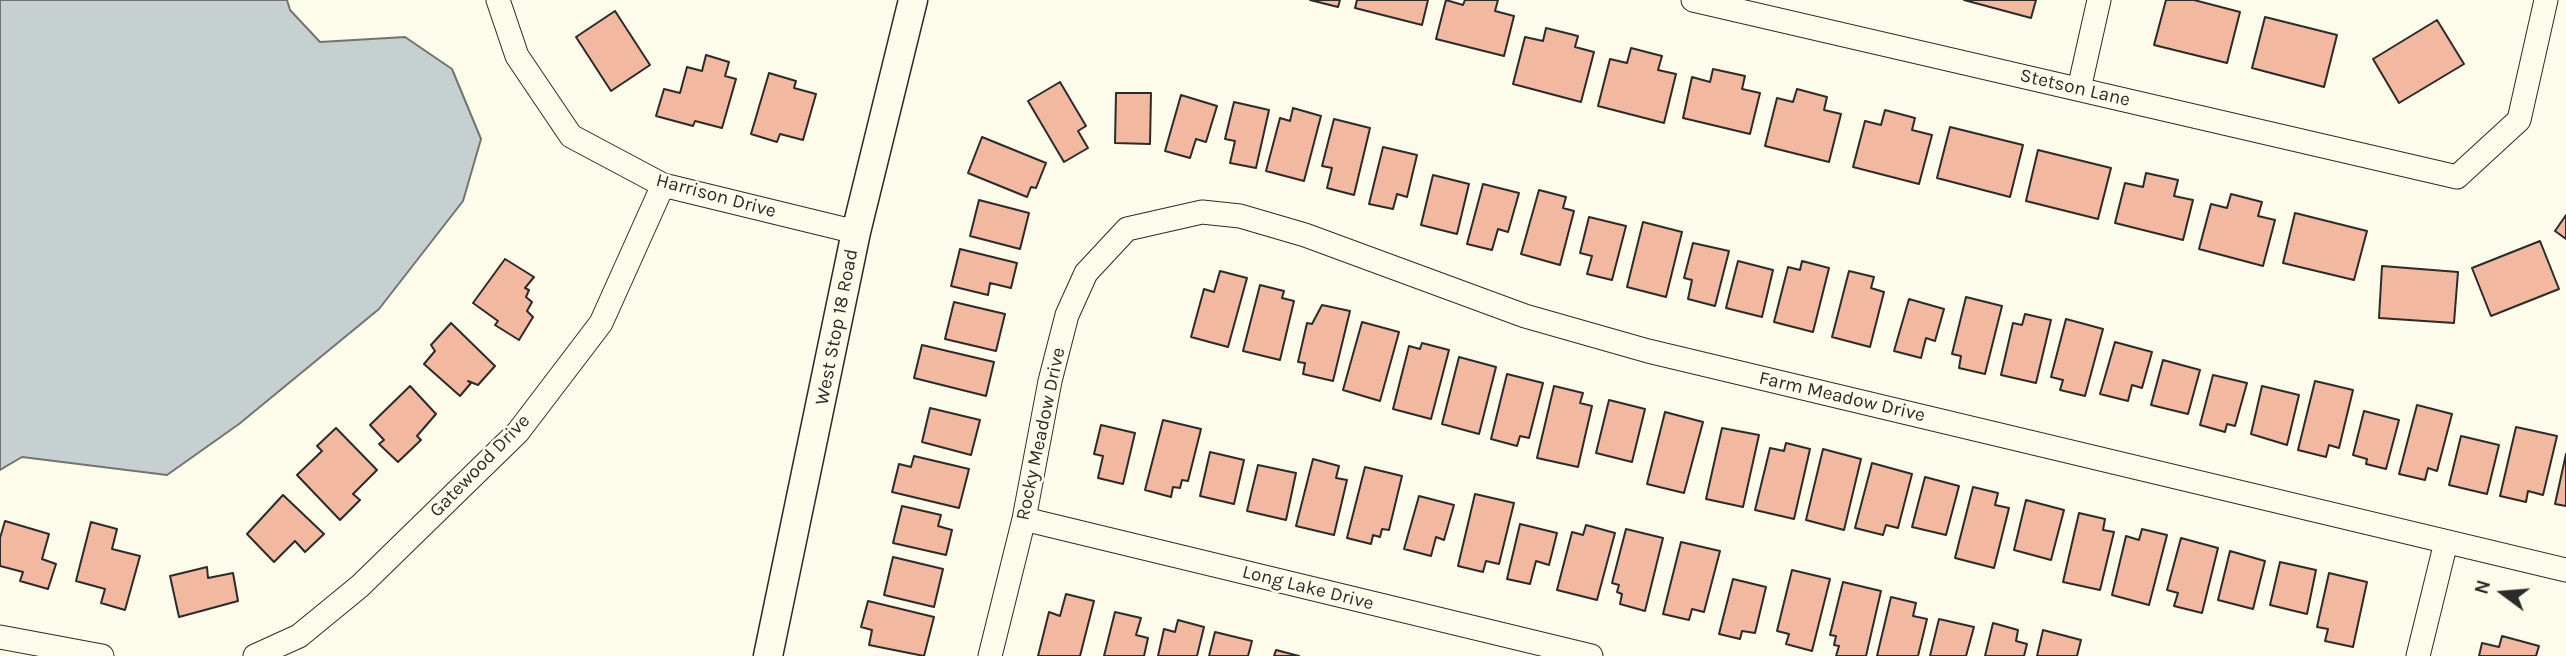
<!DOCTYPE html>
<html>
<head>
<meta charset="utf-8">
<style>
	body { margin:0 }
	#map { position:relative; width:2566px; height:656px; overflow:hidden; background:#fdfbea; font-family:Karla,sans-serif }
	canvas { display:block }
	.north { position:absolute; left:2468px; top:558px; width:70px; height:70px; -webkit-text-stroke:5px #fdfbea; paint-order:stroke; rotate:286deg; font-size:19px; font-weight:700; line-height:28px; text-align:center; color:#2b2b2b }
	.north::after { content:''; display:block; margin:auto; width:24px; height:32px; background:#2b2b2b; clip-path:polygon(50% 0,100% 100%,50% 72%,0 100%) }
</style>
</head>
<body>
<div id="map">
<canvas width="2566" height="656"></canvas>
<div class="north">N</div>
</div>
<script>
const c = document.querySelector('canvas').getContext('2d');
c.lineJoin = 'round';
function fillPath(path, color) {
  c.fillStyle = color;
  c.fill(path, 'evenodd');
}
function poly(rows) {
  const path = new Path2D();
  for (const r of rows) {
    path.moveTo(r[0], r[1]);
    for (let i = 2; i < r.length; i += 2) path.lineTo(r[i], r[i + 1]);
  }
  return path;
}
function trace(path, color, width, dash) {
  c.strokeStyle = color;
  c.lineWidth = width;
  c.lineCap = dash ? 'butt' : 'round';
  c.setLineDash(dash || []);
  c.stroke(path);
}
function drawText(font, color, halo, rows, align = 'center') {
  c.font = font + ' Karla,sans-serif';
  c.lineWidth = 5;
  c.setLineDash([]);
  c.textBaseline = 'middle';
  c.strokeStyle = halo;
  c.fillStyle = color;
  for (const [text, x, y, turn = 0] of rows) {
    c.save();
    c.translate(x, y);
    c.rotate((+turn || 0) * Math.PI / 180);
    c.textAlign = isNaN(turn) ? turn : align;
    if (halo) c.strokeText(text, 0, 0);
    c.fillText(text, 0, 0);
    c.restore();
  }
}
const water = poly([
	[0,0,287,0,290,10,320,42,405,37,452,69,481,139,463,201,379,309,239,424,167,475,22,457,0,470,0,0]
]);
fillPath(water, '#c7d0d0');
trace(water, '#74746e', 2);
const building = poly([
	[1310,0,1340,0,1338,7,1310,0],
	[1357,0,1428,0,1422,25,1355,8,1357,0],
	[1446,0,1463,5,1465,0,1498,0,1495,11,1514,16,1504,56,1436,39,1446,0],
	[1964,0,2036,0,2031,18,1964,0],
	[2166,0,2194,0,2240,12,2227,63,2154,45,2166,0],
	[615,11,650,65,611,91,576,37,615,11],
	[2265,17,2337,35,2324,87,2252,68,2265,17],
	[2437,20,2464,64,2399,103,2373,59,2437,20],
	[1546,28,1578,36,1575,47,1594,52,1581,102,1513,84,1525,37,1543,41,1546,28],
	[1631,48,1662,56,1658,70,1676,74,1664,123,1598,106,1610,59,1627,63,1631,48],
	[706,55,729,62,725,76,736,79,722,128,695,121,693,126,656,116,664,89,680,93,687,67,702,71,706,55],
	[1713,69,1745,76,1742,89,1760,93,1750,134,1683,118,1692,77,1710,82,1713,69],
	[769,73,796,81,794,88,816,94,803,140,780,134,777,142,751,134,769,73],
	[1060,82,1086,126,1078,131,1088,148,1064,162,1028,101,1060,82],
	[1797,89,1827,97,1824,110,1841,114,1829,162,1765,146,1777,98,1793,102,1797,89],
	[1116,93,1151,93,1150,144,1115,143,1116,93],
	[1181,95,1217,106,1206,142,1196,139,1190,158,1165,151,1181,95],
	[1234,102,1269,110,1256,168,1230,163,1235,141,1225,139,1234,102],
	[1293,108,1321,116,1304,181,1266,171,1280,118,1290,121,1293,108],
	[1885,110,1915,118,1912,130,1932,135,1919,184,1853,167,1865,121,1881,125,1885,110],
	[1334,119,1370,128,1354,195,1327,188,1332,168,1322,166,1334,119],
	[1950,127,2023,145,2010,197,1937,178,1950,127],
	[982,137,1046,163,1036,188,1031,187,1027,197,968,173,982,137],
	[1383,147,1417,155,1407,197,1397,194,1393,209,1369,204,1383,147],
	[2038,150,2111,168,2098,219,2026,201,2038,150],
	[2146,173,2178,180,2174,196,2193,200,2183,240,2115,223,2125,183,2143,187,2146,173],
	[1433,175,1469,184,1457,234,1421,225,1433,175],
	[1483,184,1519,193,1508,232,1498,229,1492,250,1467,244,1483,184],
	[1539,190,1566,197,1563,208,1574,211,1560,265,1521,254,1539,190],
	[2231,194,2262,202,2258,216,2275,220,2263,266,2199,249,2211,204,2227,208,2231,194],
	[979,200,1029,213,1020,249,970,236,979,200],
	[2295,213,2367,231,2354,280,2283,263,2295,213],
	[2566,215,2566,239,2555,231,2566,215],
	[1589,217,1626,226,1612,280,1587,274,1592,256,1580,253,1589,217],
	[1643,222,1682,232,1666,297,1627,287,1643,222],
	[2540,241,2559,289,2491,316,2472,268,2540,241],
	[1693,243,1729,251,1715,306,1688,299,1692,280,1684,278,1693,243],
	[960,249,1017,263,1011,288,990,283,988,295,951,286,960,249],
	[505,259,534,277,525,288,529,290,526,297,532,302,527,311,533,317,519,340,495,325,498,321,473,303,505,259],
	[1738,261,1773,270,1762,317,1726,308,1738,261],
	[1802,261,1829,268,1813,332,1774,322,1788,267,1800,270,1802,261],
	[2382,266,2458,272,2454,323,2379,318,2382,266],
	[1220,271,1247,278,1228,347,1191,337,1204,289,1214,292,1220,271],
	[1849,271,1874,277,1871,288,1884,292,1870,347,1832,337,1849,271],
	[1260,285,1284,291,1282,298,1294,301,1280,360,1243,351,1260,285],
	[1966,297,2002,306,1985,374,1959,368,1961,356,1952,354,1966,297],
	[1909,299,1944,309,1935,341,1926,338,1921,358,1894,351,1909,299],
	[954,302,1005,314,996,351,945,339,954,302],
	[1322,305,1350,311,1333,381,1303,374,1305,363,1298,362,1307,323,1312,324,1322,305],
	[2025,314,2051,320,2036,383,2001,375,2013,323,2022,325,2025,314],
	[2066,319,2103,329,2085,396,2060,390,2063,380,2051,377,2066,319],
	[1362,322,1399,332,1380,401,1343,390,1362,322],
	[451,323,495,366,478,385,468,381,471,383,460,396,424,364,435,351,431,345,451,323],
	[2115,342,2152,352,2142,388,2132,385,2128,401,2100,394,2115,342],
	[1422,343,1449,350,1431,419,1393,409,1409,346,1420,349,1422,343],
	[922,345,994,362,986,396,914,378,922,345],
	[1459,357,1496,367,1479,434,1442,424,1459,357],
	[2163,360,2200,370,2188,414,2151,405,2163,360],
	[1507,374,1543,383,1529,438,1520,436,1517,446,1491,439,1507,374],
	[2213,375,2247,383,2235,426,2227,424,2225,432,2200,425,2213,375],
	[2315,381,2353,390,2339,448,2329,445,2326,457,2298,450,2315,381],
	[410,386,436,414,417,436,421,440,398,462,379,444,384,440,370,425,410,386],
	[1554,386,1583,393,1580,403,1592,406,1578,467,1537,458,1554,386],
	[2262,386,2299,395,2287,445,2251,434,2262,386],
	[1609,400,1645,409,1632,462,1596,453,1609,400],
	[2417,405,2452,414,2437,471,2428,468,2425,480,2399,474,2417,405],
	[930,408,980,420,971,455,922,442,930,408],
	[2364,411,2399,420,2386,469,2366,464,2367,459,2353,455,2364,411],
	[1665,412,1703,422,1684,493,1647,484,1665,412],
	[1163,420,1201,429,1188,481,1182,480,1180,488,1173,487,1171,497,1145,490,1163,420],
	[1101,425,1135,433,1123,484,1098,478,1103,456,1094,454,1101,425],
	[2516,427,2557,436,2543,495,2528,491,2526,502,2500,496,2516,427],
	[336,428,377,470,353,494,360,500,340,520,297,475,322,451,317,446,336,428],
	[1722,428,1759,435,1743,507,1706,499,1722,428],
	[2461,436,2499,445,2487,494,2449,485,2461,436],
	[1786,443,1810,449,1794,519,1755,510,1770,448,1784,451,1786,443],
	[1823,449,1861,459,1844,530,1806,520,1823,449],
	[1210,452,1244,460,1234,504,1200,496,1210,452],
	[2566,454,2566,506,2555,504,2566,454],
	[914,456,969,469,959,508,892,492,899,464,911,467,914,456],
	[1313,459,1339,466,1336,478,1347,480,1334,535,1296,526,1313,459],
	[1872,463,1912,474,1898,528,1886,525,1883,535,1855,528,1872,463],
	[1258,465,1296,473,1286,520,1247,511,1258,465],
	[1365,467,1402,476,1389,530,1382,529,1380,537,1373,535,1371,544,1347,538,1365,467],
	[1925,477,1959,486,1946,535,1912,527,1925,477],
	[1973,487,1998,493,1995,505,2009,508,1994,568,1955,558,1973,487],
	[1475,494,1514,503,1499,564,1486,561,1483,572,1458,566,1475,494],
	[283,495,324,534,305,552,295,541,274,562,247,534,283,495],
	[1419,496,1454,505,1444,540,1436,537,1431,556,1404,549,1419,496],
	[2026,500,2064,510,2051,560,2014,550,2026,500],
	[902,506,941,515,938,526,952,530,946,555,893,543,902,506],
	[2079,513,2105,519,2103,530,2114,532,2100,590,2063,582,2079,513],
	[5,521,49,534,42,559,56,564,48,589,20,581,23,572,0,566,0,538,5,521],
	[91,522,117,529,112,549,140,556,125,610,101,603,105,589,76,581,91,522],
	[1520,524,1557,533,1549,565,1536,561,1530,584,1507,579,1520,524],
	[1586,525,1615,533,1597,600,1557,590,1572,532,1583,535,1586,525],
	[1626,529,1663,538,1645,611,1620,604,1622,594,1617,592,1619,585,1612,583,1626,529],
	[2142,529,2167,535,2149,605,2112,595,2126,536,2139,540,2142,529],
	[2181,538,2218,548,2202,613,2174,606,2178,593,2167,590,2181,538],
	[1681,542,1720,551,1704,612,1692,609,1689,620,1663,614,1681,542],
	[2230,551,2265,561,2253,609,2218,600,2230,551],
	[893,557,943,569,934,607,884,595,893,557],
	[2280,562,2316,570,2307,614,2270,605,2280,562],
	[207,567,208,578,233,573,238,601,179,617,170,576,207,567],
	[1792,570,1830,579,1812,651,1786,644,1789,634,1777,631,1792,570],
	[2329,573,2367,582,2353,647,2325,641,2328,629,2317,627,2329,573],
	[1733,579,1766,587,1755,633,1742,631,1740,639,1719,634,1733,579],
	[1843,582,1881,591,1866,656,1836,656,1839,646,1834,645,1836,636,1830,635,1843,582],
	[1066,594,1094,601,1080,656,1038,656,1049,612,1060,616,1066,594],
	[1891,597,1916,603,1913,616,1927,619,1918,656,1877,656,1891,597],
	[868,601,934,617,924,656,869,645,872,630,861,627,868,601],
	[1115,612,1141,618,1136,635,1148,638,1144,656,1104,656,1115,612],
	[1939,619,1974,627,1966,656,1930,656,1939,619],
	[1178,620,1204,627,1197,656,1158,656,1164,629,1175,632,1178,620],
	[1993,623,2018,630,2016,641,2027,644,2024,656,1985,656,1993,623],
	[2043,630,2081,640,2077,656,2037,656,2043,630],
	[1215,632,1252,641,1248,656,1209,656,1215,632],
	[2502,636,2539,646,2536,656,2479,656,2482,643,2499,647,2502,636],
	[1276,650,1299,656,1274,656,1276,650]
]);
fillPath(building, '#f2b8a0');
trace(building, '#2b2b2b', 2);
const minor = poly([
	[498,0,517,56,571,136,663,185,856,232],
	[1693,0,2457,177,2519,120,2546,0],
	[2079,89,2099,0],
	[1024,519,1591,656],
	[0,637,102,656],
	[255,656,299,636,360,586,518,432,601,323,663,185],
	[990,656,1024,519,1050,381,1067,315,1086,273,1127,229,1202,212,1240,216,1305,235,1525,316,1648,351,2566,570],
	[2418,656,2446,542]
]);
const tertiary = poly([
	[768,656,856,232,913,0]
]);
trace(minor, '#2b2b2b', 25);
trace(tertiary, '#2b2b2b', 31);
trace(minor, '#fdfbea', 23);
trace(tertiary, '#fdfbea', 28);
drawText('19px', '#2b2b2b', '#fdfbea', [
	["Stetson Lane",2075,88,13],
	["Harrison Drive",716,196,15],
	["West Stop 18 Road",837,327,-79],
	["Farm Meadow Drive",1842,397,13],
	["Rocky Meadow Drive",1041,434,-78],
	["Gatewood Drive",480,466,-46],
	["Long Lake Drive",1308,588,14]
]);
</script>
</body>
</html>
